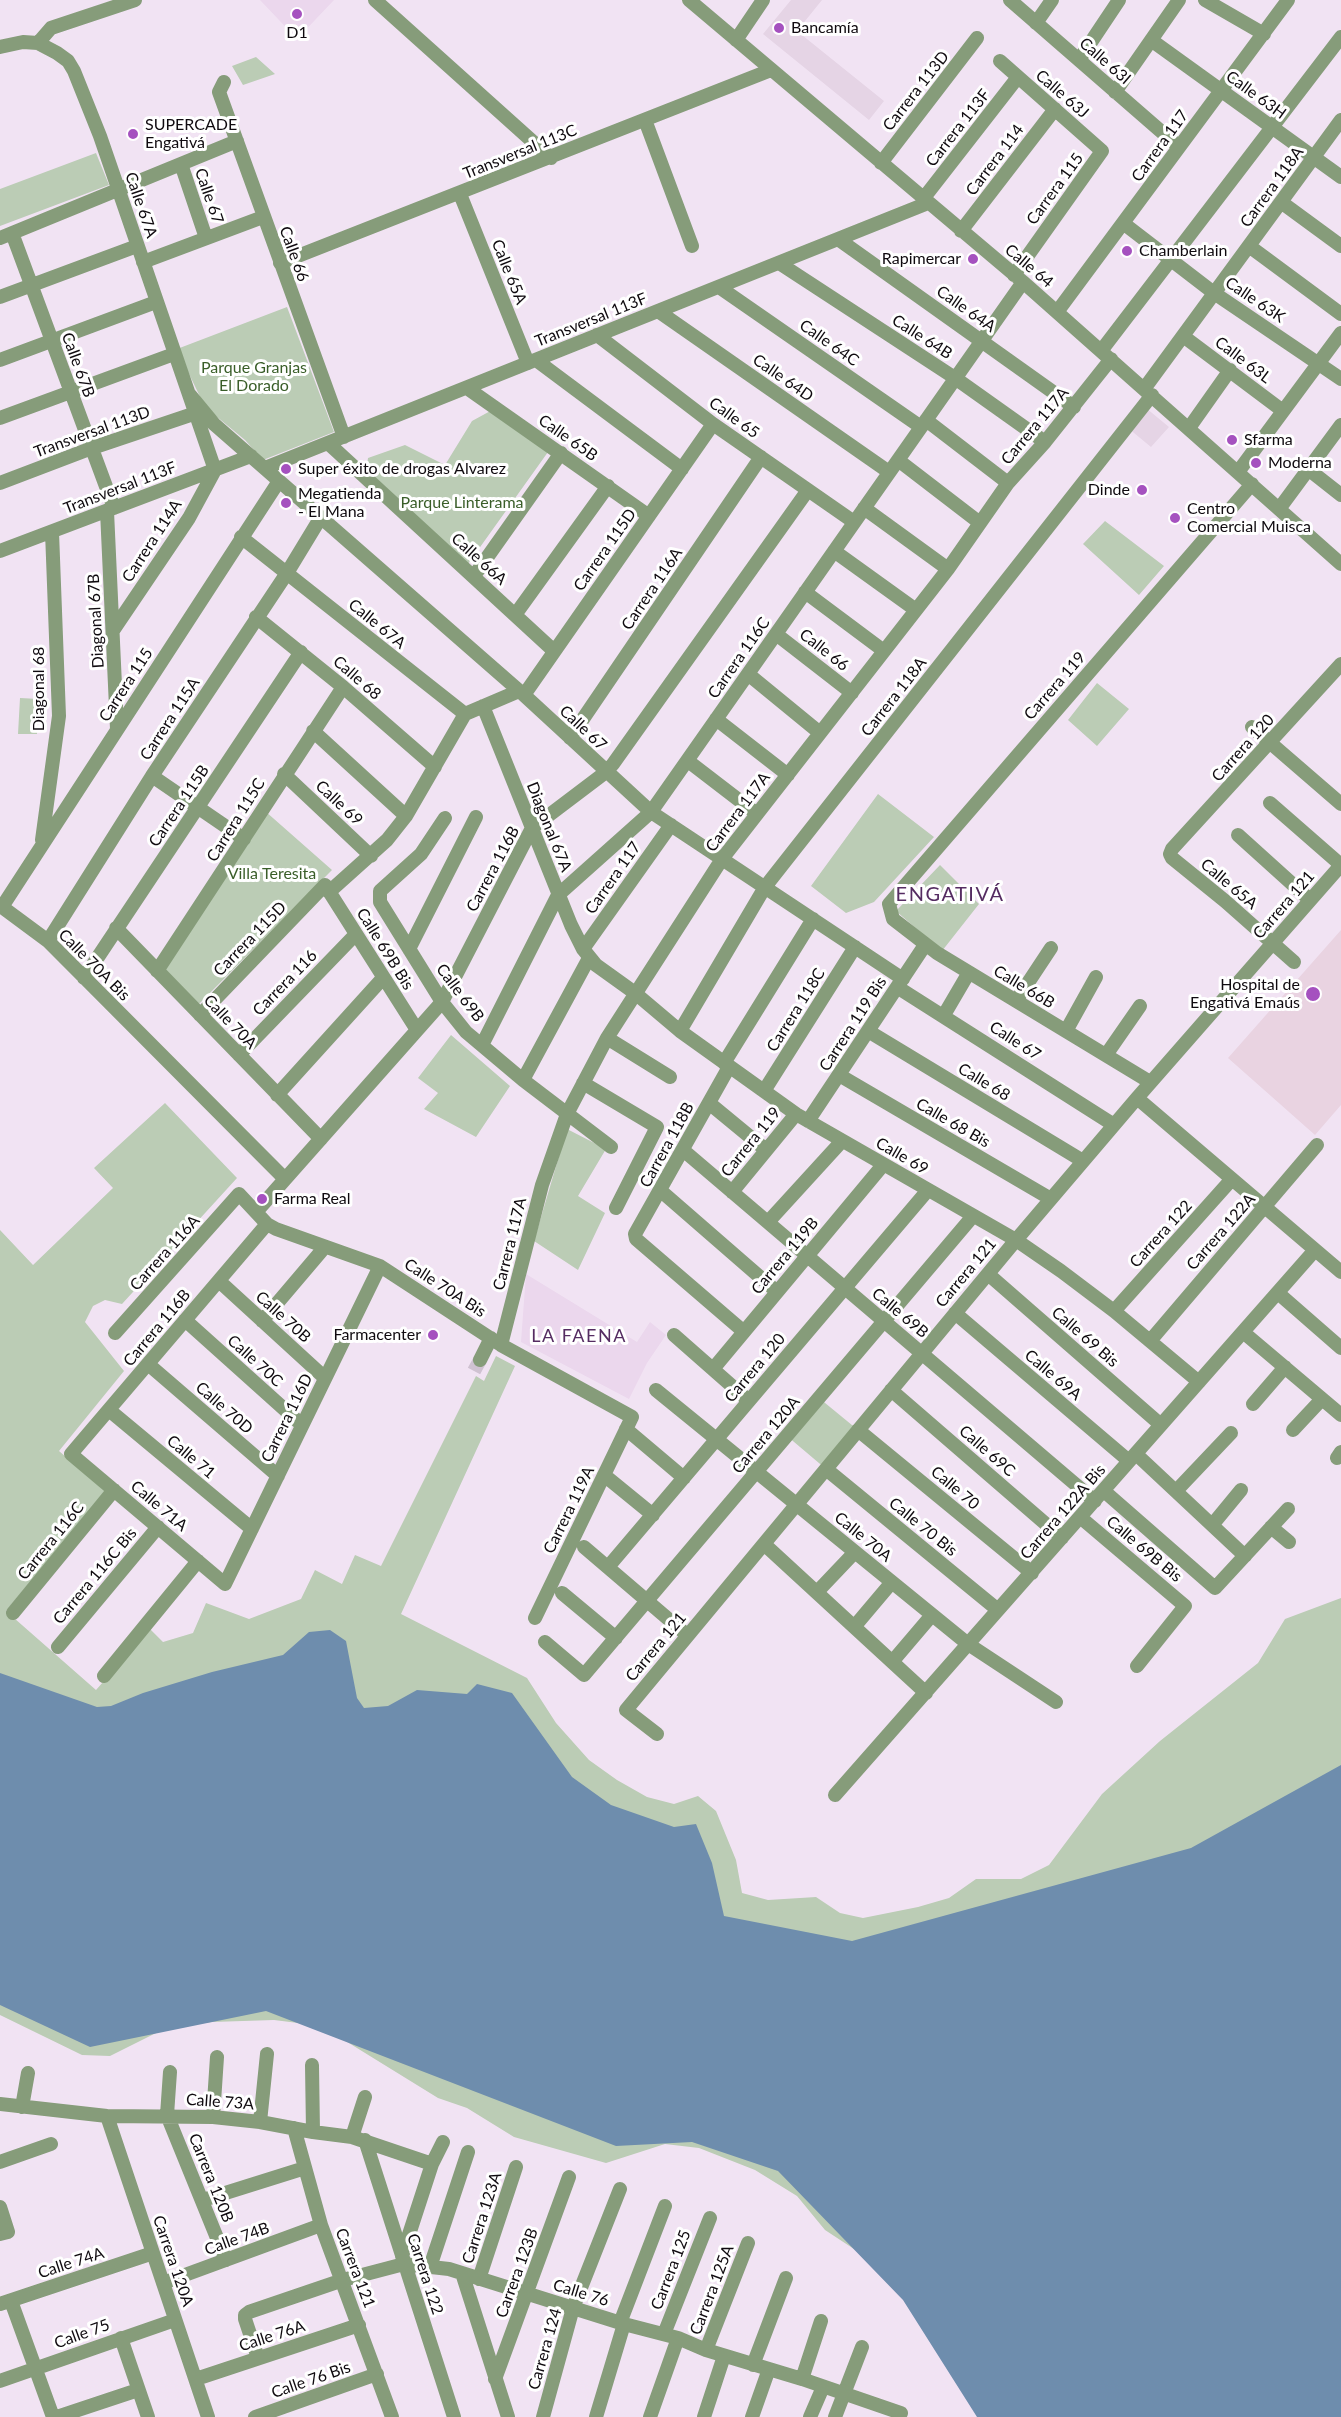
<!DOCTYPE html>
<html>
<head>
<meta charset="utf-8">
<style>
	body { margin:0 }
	canvas { display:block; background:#f1e3f3 }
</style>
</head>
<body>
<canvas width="1341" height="2417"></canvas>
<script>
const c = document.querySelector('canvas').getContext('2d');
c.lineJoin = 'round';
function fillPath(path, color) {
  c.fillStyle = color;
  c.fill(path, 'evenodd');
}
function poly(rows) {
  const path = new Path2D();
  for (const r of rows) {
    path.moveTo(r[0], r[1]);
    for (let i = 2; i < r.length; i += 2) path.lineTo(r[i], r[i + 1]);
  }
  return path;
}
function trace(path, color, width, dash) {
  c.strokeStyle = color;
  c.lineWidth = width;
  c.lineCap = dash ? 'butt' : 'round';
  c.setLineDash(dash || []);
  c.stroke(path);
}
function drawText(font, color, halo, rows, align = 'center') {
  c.font = font + ' Lato,sans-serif';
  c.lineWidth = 6;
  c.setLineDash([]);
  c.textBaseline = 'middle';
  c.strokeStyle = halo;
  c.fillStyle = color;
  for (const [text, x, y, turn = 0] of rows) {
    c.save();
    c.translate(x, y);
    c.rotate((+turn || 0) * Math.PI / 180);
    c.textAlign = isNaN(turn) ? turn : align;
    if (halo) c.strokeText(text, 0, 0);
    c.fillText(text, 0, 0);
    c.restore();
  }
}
fillPath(poly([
	[791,0,822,0,797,31,884,101,869,120,763,34],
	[1146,408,1169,427,1151,447,1128,428]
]), '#e5d4e5');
fillPath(poly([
	[260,0,334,0,297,39],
	[526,1274,637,1342,650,1322,666,1335,647,1363,629,1399,521,1342]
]), '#ebd7ed');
fillPath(poly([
	[1341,930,1341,1105,1315,1135,1228,1058]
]), '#e9d3e1');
fillPath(poly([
	[256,57,275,74,243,85,232,66],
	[96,153,109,185,0,226,0,189],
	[287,307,334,432,263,460,245,440,205,407,177,349],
	[494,409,548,452,468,564,366,472,368,458,405,445,445,465,472,421],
	[1105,521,1164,566,1139,595,1083,544],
	[1097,683,1129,709,1097,746,1068,720],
	[20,698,39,699,37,734,18,734],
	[878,794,934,837,874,902,846,913,811,886],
	[265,811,332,870,199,1004,163,968],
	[940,865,979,904,942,951,896,911],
	[451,1035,510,1086,476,1137,424,1109,438,1093,418,1078],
	[165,1103,237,1178,122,1304,105,1300,93,1306,85,1322,124,1371,59,1451,105,1491,6,1611,96,1690,150,1629,163,1642,193,1633,206,1603,249,1619,301,1599,315,1570,342,1584,355,1555,381,1566,476,1376,484,1381,496,1356,515,1366,401,1614,527,1678,556,1723,589,1760,617,1780,647,1797,674,1804,698,1796,716,1811,736,1860,742,1893,768,1900,816,1897,840,1913,863,1918,918,1907,949,1898,976,1879,1021,1879,1049,1865,1102,1794,1160,1741,1258,1663,1285,1619,1341,1598,1341,2417,857,2251,825,2230,797,2196,755,2170,699,2148,665,2144,606,2163,514,2137,467,2108,438,2098,344,2040,314,2025,274,2020,212,2022,168,2027,110,2056,82,2055,0,2015,0,1230,33,1265,113,1188,94,1168],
	[567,1129,606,1149,578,1196,605,1213,578,1270,534,1241],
	[819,1398,858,1430,826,1469,787,1436]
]), '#bbccb5');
fillPath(poly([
	[330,1630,346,1641,357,1698,364,1708,388,1706,417,1690,467,1694,477,1684,512,1693,572,1777,611,1805,674,1827,696,1824,712,1863,724,1916,852,1941,1191,1848,1341,1765,1341,2417,977,2417,903,2300,778,2171,692,2142,616,2146,266,2011,90,2047,0,2005,0,1673,97,1707,111,1706,143,1693,212,1672,283,1655,309,1632]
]), '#6e8dad');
trace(poly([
	[474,1371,480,1360]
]), '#cfc2d1', 14, [14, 7]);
trace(poly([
	[375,0,551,158],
	[689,0,1023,282,1341,564],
	[1010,0,1179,147],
	[1205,0,1264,34],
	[1036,23,1052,0],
	[736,40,763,0],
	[1151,40,1341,177],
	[38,43,51,28,135,0],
	[0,47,23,42,38,43,57,53,68,61,74,71,100,136,215,470],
	[1079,60,1119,0],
	[1000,61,1102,151,1014,275],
	[224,82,219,92,344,437],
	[1115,92,1179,0],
	[645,120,692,246],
	[881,163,977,38],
	[181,164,206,238],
	[460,194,528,363],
	[923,199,1018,77],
	[1281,202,1341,246],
	[1123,223,1214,293,1341,379],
	[961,231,1055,109],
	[12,233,114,508],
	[0,238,237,141],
	[838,239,1074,407],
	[1249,246,1341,314],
	[143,262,263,217],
	[280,263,771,70],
	[779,263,955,378,1045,442],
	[719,287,921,427],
	[0,297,137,246],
	[658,311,889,472],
	[1057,312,1288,0],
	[597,335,713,424,854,522],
	[1183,336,1283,411],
	[1101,351,1341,37],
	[0,360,156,302],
	[536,360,682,469],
	[467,388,649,516],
	[1144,389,1341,120],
	[190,395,214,424,524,695,651,812,903,979],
	[0,418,174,354],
	[926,420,1008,483],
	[1189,428,1230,370],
	[328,443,554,651],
	[898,460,980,523],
	[265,468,928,203],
	[1308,469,1341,495],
	[1238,472,1341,333],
	[279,481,2,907,48,941,285,1179],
	[0,483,92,448,196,413],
	[864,508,948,569],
	[1279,509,1341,425],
	[107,511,117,729],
	[241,537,465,714],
	[0,551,251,456],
	[834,551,916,610],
	[474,576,561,453],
	[805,592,884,651],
	[515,615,608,486],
	[256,617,343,687,435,767],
	[114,629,189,518,215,470],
	[776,634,852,693],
	[748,674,820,733],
	[524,695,713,424],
	[483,706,571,925,583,949,596,965,635,993,680,1031,796,1114,1016,1240,1061,1271,1114,1311,1199,1382],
	[716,719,788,775],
	[1252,727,1341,804],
	[313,731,406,816],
	[570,738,761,457],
	[688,761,757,814],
	[284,774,371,856],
	[152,776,244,839],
	[1270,803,1341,865],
	[445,818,421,854,380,891,380,902,442,1002,466,1032,523,1080,611,1147],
	[1238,835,1310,900],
	[42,840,59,716,52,532],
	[329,892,387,840,406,816,465,714,519,691],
	[116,928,321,1139],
	[48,941,152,776,287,573,321,517],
	[409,949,476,817],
	[583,949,671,825],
	[1294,962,1225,901,1172,858,1170,854,1172,849,1341,664],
	[157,971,343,687],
	[84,978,301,652],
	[897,987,1114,1125],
	[1016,1001,1051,948],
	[200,1015,325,885,417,1030],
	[944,1015,968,974],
	[680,1031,765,887,1152,395],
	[868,1031,1083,1161],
	[1066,1031,1096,977],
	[607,1038,670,1077],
	[482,1045,558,895,651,812,1023,282],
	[239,1055,356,934],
	[1106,1055,1140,1006],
	[724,1063,813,919],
	[729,1067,635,1234,636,1239,743,1331],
	[839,1075,1051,1199],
	[523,1080,589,958],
	[1150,1082,937,953,893,919,889,904,1252,484],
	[583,1083,657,1127,616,1208],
	[764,1091,855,947],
	[277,1095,383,978],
	[1137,1098,1341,1272],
	[709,1103,766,1150],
	[808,1121,925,945],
	[683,1150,1095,1501],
	[661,1191,776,1291],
	[732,1192,796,1114],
	[256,1212,442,1002,532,828,606,772,613,764,808,490],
	[768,1222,842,1141],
	[267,1224,71,1454,225,1584,380,1266],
	[988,1274,1161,1425],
	[219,1281,325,1378],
	[1278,1293,1341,1348],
	[1114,1311,1232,1179],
	[955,1313,1129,1461],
	[185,1320,302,1425],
	[262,1321,324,1248],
	[1243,1332,1341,1415],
	[115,1333,239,1194,267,1224,276,1229,380,1266,501,1345,632,1417,535,1618],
	[674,1335,749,1401],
	[1150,1341,1317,1145],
	[501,1345,542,1185,567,1114,607,1038,722,859,948,569,1008,483,1045,442,1111,359],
	[480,1360,491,1338],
	[148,1364,278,1476],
	[713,1369,883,1165],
	[656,1390,968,1644,1056,1702],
	[891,1390,1062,1538],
	[1253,1404,1285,1367],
	[109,1410,252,1529],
	[626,1429,684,1478],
	[858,1430,1032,1573],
	[1293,1430,1322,1399],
	[1136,1454,1245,1556],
	[1337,1458,1341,1452],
	[826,1469,998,1610],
	[604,1475,653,1515],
	[1104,1491,1215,1588,1288,1509],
	[1176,1491,1231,1433],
	[1080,1517,1185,1606,1137,1666],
	[1213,1524,1241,1490],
	[1271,1527,1289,1542],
	[764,1544,926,1693],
	[584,1547,687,1635],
	[608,1567,928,1190],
	[817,1592,855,1552],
	[562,1593,616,1638],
	[13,1613,114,1490],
	[854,1627,892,1582],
	[545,1642,584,1675,973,1216],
	[58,1647,158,1527],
	[892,1662,932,1615],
	[104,1676,198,1561],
	[657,1734,626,1710,1016,1240,1137,1098,1341,865],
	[835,1795,1315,1250],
	[312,2065,313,2132],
	[170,2072,167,2115,226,2260],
	[0,2104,107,2116,213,2117,260,2122,313,2132,352,2137,432,2164],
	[22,2107,28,2073],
	[107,2116,208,2417],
	[213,2117,217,2057],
	[260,2122,267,2054],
	[294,2128,321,2225,392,2417],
	[352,2137,365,2097],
	[365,2140,454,2417],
	[0,2162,51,2144],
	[203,2200,305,2168],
	[0,2207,8,2232,0,2234],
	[402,2256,432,2164,443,2142],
	[430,2267,468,2152],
	[462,2273,508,2417],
	[479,2279,516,2167],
	[163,2283,321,2225],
	[11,2301,53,2417],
	[0,2304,153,2253],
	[620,2323,665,2206],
	[664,2334,710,2218],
	[121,2338,148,2417],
	[706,2350,748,2243],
	[258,2358,245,2319,245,2315,249,2312,343,2280,404,2264,449,2269,624,2324,678,2338,706,2350,802,2379,901,2413],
	[753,2365,786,2278],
	[196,2379,359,2325],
	[495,2379,569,2177],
	[802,2379,821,2321],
	[0,2381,175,2320],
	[57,2417,138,2390],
	[255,2417,377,2374],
	[543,2417,573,2308,620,2189],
	[596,2417,624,2324],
	[650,2417,678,2338],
	[704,2417,724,2356],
	[752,2417,769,2369],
	[810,2417,823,2387],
	[835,2417,862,2347]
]), '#869c7a', 14);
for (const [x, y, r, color] of [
	[297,14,6,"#a551bf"],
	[779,28,6,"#a551bf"],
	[133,134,6,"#a551bf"],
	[1127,251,6,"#a551bf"],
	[973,259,6,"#a551bf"],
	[1232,440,6,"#a551bf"],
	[1256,463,6,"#a551bf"],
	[286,469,6,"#a551bf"],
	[1142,490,6,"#a551bf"],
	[286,503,6,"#a551bf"],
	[1175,518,6,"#a551bf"],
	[1313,994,8,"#a551bf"],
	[262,1199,6,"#a551bf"],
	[433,1335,6,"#a551bf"]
]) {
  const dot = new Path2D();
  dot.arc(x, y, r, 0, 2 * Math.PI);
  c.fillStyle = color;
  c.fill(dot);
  trace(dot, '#fff', 2);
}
drawText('16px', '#0f0a0f', '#fff', [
	["Bancamía",791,28],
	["D1",297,33,"center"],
	["SUPERCADE",145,125],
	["Engativá",145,143],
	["Chamberlain",1139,251],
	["Rapimercar",961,259,"right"],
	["Sfarma",1244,440],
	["Moderna",1268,463],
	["Super éxito de drogas Alvarez",298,469],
	["Dinde",1130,490,"right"],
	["Megatienda",298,494],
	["- El Mana",298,512],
	["Centro",1187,509],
	["Comercial Muisca",1187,527],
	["Hospital de",1300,985,"right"],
	["Engativá Emaús",1300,1003,"right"],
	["Farma Real",274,1199],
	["Farmacenter",421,1335,"right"]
], 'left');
drawText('16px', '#0f0a0f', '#fff', [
	["Calle 63I",1105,61,41],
	["Carrera 113D",916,91,-52],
	["Calle 63J",1062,94,41],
	["Calle 63H",1256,95,36],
	["Carrera 113F",958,128,-52],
	["Carrera 117",1160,146,-54],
	["Transversal 113C",520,152,-22],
	["Carrera 114",995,160,-53],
	["Carrera 118A",1272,187,-54],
	["Carrera 115",1055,189,-54],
	["Calle 67",209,196,71],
	["Calle 67A",141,205,71],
	["Calle 66",294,254,70],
	["Calle 64",1029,266,40],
	["Calle 65A",509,272,68],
	["Calle 63K",1255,300,34],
	["Calle 64A",966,309,35],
	["Transversal 113F",591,320,-22],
	["Calle 64B",922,337,33],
	["Calle 64C",829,343,35],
	["Calle 63L",1243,360,37],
	["Calle 67B",78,365,70],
	["Calle 64D",783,378,35],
	["Calle 65",734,418,36],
	["Carrera 117A",1035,426,-50],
	["Transversal 113D",92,432,-20],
	["Calle 65B",568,438,35],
	["Transversal 113F",120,488,-21],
	["Carrera 114A",152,541,-57],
	["Carrera 115D",605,550,-55],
	["Calle 66A",479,559,42],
	["Carrera 116A",652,589,-56],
	["Diagonal 67B",96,621,-93],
	["Calle 67A",377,624,39],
	["Calle 66",824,650,38],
	["Carrera 116C",739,658,-55],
	["Calle 68",357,678,41],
	["Carrera 115",126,685,-57],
	["Carrera 119",1055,686,-49],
	["Diagonal 68",39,689,-90],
	["Carrera 118A",894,697,-52],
	["Carrera 115A",170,719,-57],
	["Calle 67",583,728,43],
	["Carrera 120",1243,748,-48],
	["Calle 69",339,803,43],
	["Carrera 115B",179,806,-56],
	["Carrera 117A",738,812,-53],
	["Carrera 115C",236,820,-58],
	["Diagonal 67A",549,827,68],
	["Carrera 116B",493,869,-62],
	["Carrera 117",613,878,-55],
	["Calle 65A",1229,884,40],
	["Carrera 121",1284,905,-49],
	["Carrera 115D",250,939,-46],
	["Calle 69B Bis",385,949,58],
	["Calle 70A Bis",94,965,45],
	["Carrera 116",285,983,-46],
	["Calle 66B",1024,987,31],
	["Calle 69B",460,993,53],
	["Carrera 118C",796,1010,-58],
	["Calle 70A",230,1022,46],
	["Carrera 119 Bis",853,1024,-57],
	["Calle 67",1015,1041,33],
	["Calle 68",984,1082,31],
	["Calle 68 Bis",953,1123,30],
	["Carrera 119",751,1142,-51],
	["Carrera 118B",667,1145,-61],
	["Calle 69",902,1156,30],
	["Carrera 122A",1221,1232,-49],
	["Carrera 122",1161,1234,-48],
	["Carrera 117A",510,1244,-76],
	["Carrera 116A",165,1253,-48],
	["Carrera 119B",785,1256,-50],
	["Carrera 121",966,1273,-50],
	["Calle 70A Bis",445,1288,33],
	["Calle 69B",900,1313,40],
	["Calle 70B",283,1317,42],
	["Carrera 116B",157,1328,-50],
	["Calle 69 Bis",1085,1337,41],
	["Calle 70C",255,1361,42],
	["Carrera 120",755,1368,-50],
	["Calle 69A",1053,1375,40],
	["Calle 70D",224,1408,41],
	["Carrera 116D",287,1418,-64],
	["Carrera 120A",766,1435,-50],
	["Calle 69C",987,1451,41],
	["Calle 71",191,1457,40],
	["Calle 70",955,1488,40],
	["Calle 71A",159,1506,40],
	["Carrera 119A",569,1510,-64],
	["Carrera 122A Bis",1063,1512,-49],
	["Calle 70 Bis",923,1527,39],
	["Calle 70A",863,1537,39],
	["Carrera 116C",51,1541,-51],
	["Calle 69B Bis",1144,1549,40],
	["Carrera 116C Bis",95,1576,-50],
	["Carrera 121",656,1647,-50],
	["Calle 73A",220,2102,4],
	["Carrera 120B",211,2178,68],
	["Carrera 123A",482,2218,-72],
	["Calle 74B",237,2239,-20],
	["Carrera 120A",173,2261,71],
	["Calle 74A",71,2263,-18],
	["Carrera 121",355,2268,69],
	["Carrera 125",671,2270,-69],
	["Carrera 123B",517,2273,-70],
	["Carrera 122",425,2274,72],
	["Carrera 125A",712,2290,-69],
	["Calle 76",581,2293,17],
	["Calle 75",82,2334,-20],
	["Calle 76A",272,2336,-18],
	["Carrera 124",545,2349,-74],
	["Calle 76 Bis",311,2380,-19]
]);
drawText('16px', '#3a5e29', '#fff', [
	["Parque Granjas",254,368],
	["El Dorado",254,386],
	["Parque Linterama",462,503],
	["Villa Teresita",272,874]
]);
c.letterSpacing = '1.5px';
drawText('18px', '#552c62', '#fff', [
	["LA FAENA",579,1336]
]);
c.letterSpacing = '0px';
c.letterSpacing = '1.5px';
drawText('20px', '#552c62', '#fff', [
	["ENGATIVÁ",950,895]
]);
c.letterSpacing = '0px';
</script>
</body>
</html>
